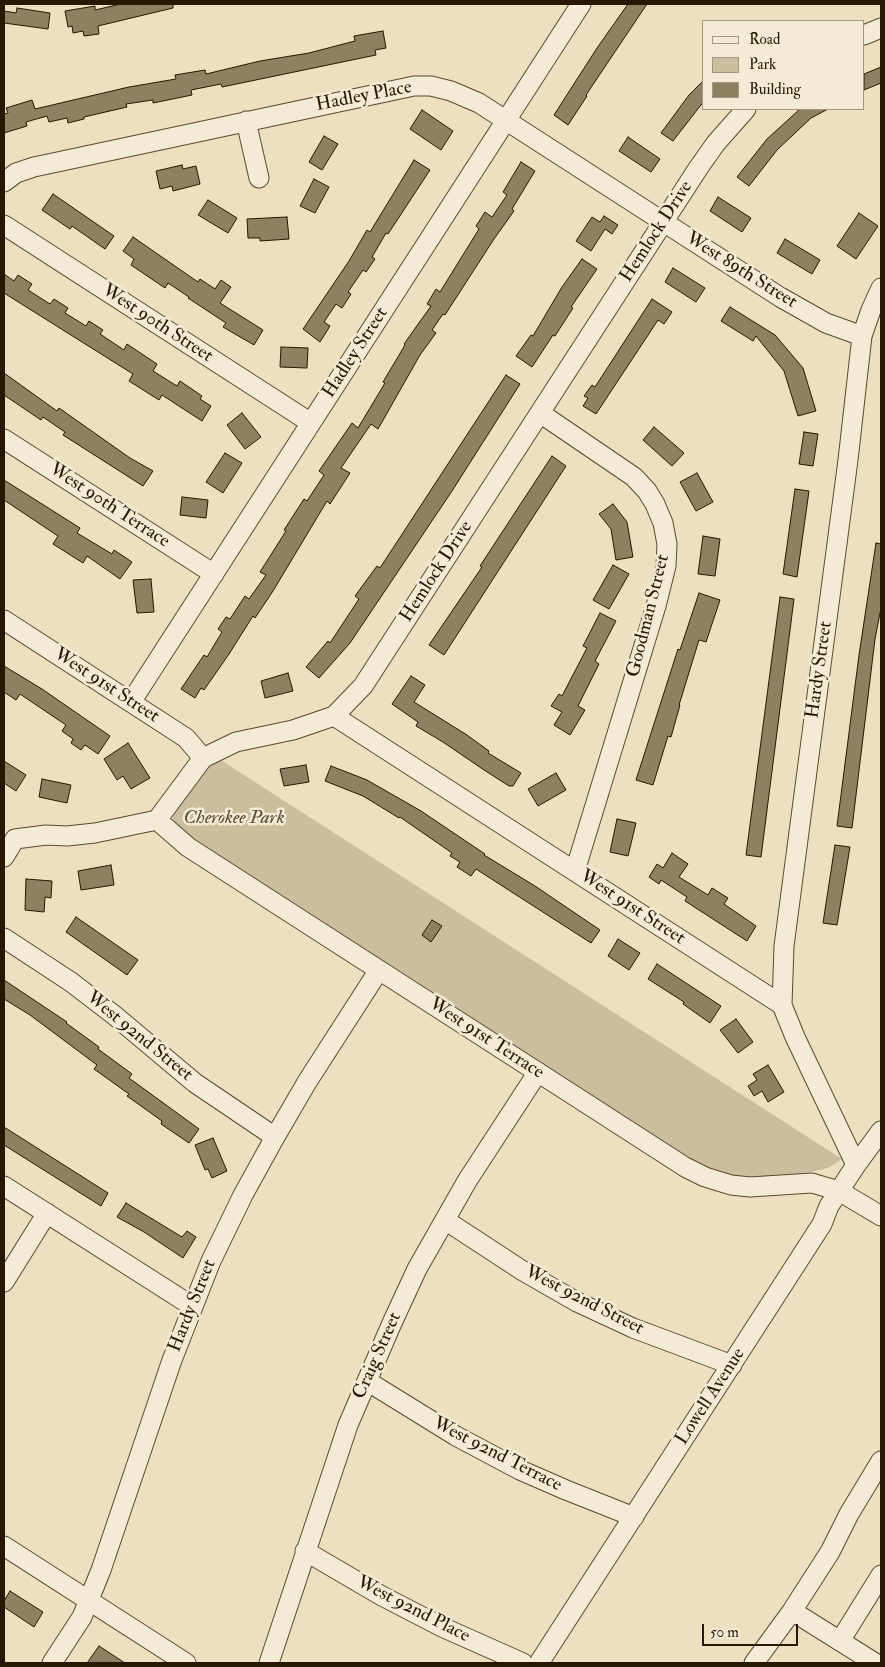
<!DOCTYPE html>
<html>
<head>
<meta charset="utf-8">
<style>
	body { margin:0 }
	#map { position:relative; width:885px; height:1667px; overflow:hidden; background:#ece0be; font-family:"IM FELL Double Pica",serif }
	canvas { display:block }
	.frame { position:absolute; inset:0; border:5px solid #281700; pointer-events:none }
	.legend { position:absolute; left:702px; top:20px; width:162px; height:90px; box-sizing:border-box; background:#f3ebd5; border:1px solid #a29680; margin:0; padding:6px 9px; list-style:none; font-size:15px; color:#281700 }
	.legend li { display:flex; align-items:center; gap:10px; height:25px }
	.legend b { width:25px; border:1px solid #a29680 }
	.scale { position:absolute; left:702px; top:1624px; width:96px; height:22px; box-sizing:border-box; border:2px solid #281700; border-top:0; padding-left:6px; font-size:15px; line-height:18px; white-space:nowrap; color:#281700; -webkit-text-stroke:4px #f3ebd5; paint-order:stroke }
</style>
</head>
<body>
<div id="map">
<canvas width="885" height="1667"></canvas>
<div class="frame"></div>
<ul class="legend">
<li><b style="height:6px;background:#f3ebd5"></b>Road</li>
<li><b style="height:14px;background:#cbbe9e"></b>Park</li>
<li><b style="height:14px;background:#8e8063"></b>Building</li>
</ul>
<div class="scale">50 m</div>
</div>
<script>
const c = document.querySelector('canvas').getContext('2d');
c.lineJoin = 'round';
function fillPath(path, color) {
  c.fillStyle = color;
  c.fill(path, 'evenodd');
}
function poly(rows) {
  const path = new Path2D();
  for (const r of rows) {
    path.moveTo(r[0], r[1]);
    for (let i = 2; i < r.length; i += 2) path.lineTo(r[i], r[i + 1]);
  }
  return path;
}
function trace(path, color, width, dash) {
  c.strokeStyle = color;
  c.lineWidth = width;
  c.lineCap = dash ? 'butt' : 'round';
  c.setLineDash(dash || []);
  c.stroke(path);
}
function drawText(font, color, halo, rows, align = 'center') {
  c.font = font + ' "IM FELL Double Pica",serif';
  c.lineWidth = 5;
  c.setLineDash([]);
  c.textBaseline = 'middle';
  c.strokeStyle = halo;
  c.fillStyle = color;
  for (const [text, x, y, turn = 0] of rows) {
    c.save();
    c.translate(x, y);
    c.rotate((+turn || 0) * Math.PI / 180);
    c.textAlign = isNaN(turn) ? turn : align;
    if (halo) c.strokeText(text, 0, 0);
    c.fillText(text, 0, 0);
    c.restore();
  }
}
fillPath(poly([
	[219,759,842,1159,828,1168,780,1179,746,1179,711,1171,688,1160,202,847,173,822,173,815,177,806,203,770]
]), '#cbbe9e');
const building = poly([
	[121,4,173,4,173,8,98,26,99,34,84,36,83,31,73,33,72,26,68,27,65,11,95,6,95,10,121,4],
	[628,4,647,4,586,95,587,96,568,125,554,115,597,48,628,4],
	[17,8,50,13,48,29,4,23,4,11,16,13,17,8],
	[383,31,386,48,375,50,376,55,222,87,221,84,191,90,192,95,153,103,153,100,126,104,127,107,84,117,84,119,68,123,67,118,49,122,47,116,26,122,27,126,4,133,4,114,8,113,6,108,32,100,35,109,129,87,176,79,175,75,205,70,206,74,260,61,309,53,355,41,354,36,383,31],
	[881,67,881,83,864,90,864,74,881,67],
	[704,80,704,101,673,141,661,133,689,95,704,80],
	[800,109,828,109,811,118,777,150,749,186,737,177,767,139,800,109],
	[422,110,453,131,441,150,410,129,422,110],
	[324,136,338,144,322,170,309,162,324,136],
	[628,137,660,159,651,172,619,151,628,137],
	[414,160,430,170,388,234,386,233,372,257,375,259,366,272,363,270,348,292,351,294,342,308,336,304,324,322,330,326,320,342,303,329,349,261,367,230,370,232,414,160],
	[521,162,535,171,512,209,514,211,494,239,445,315,443,314,432,330,436,333,420,355,378,429,371,424,341,468,350,473,330,504,327,501,273,591,255,618,253,616,229,654,204,690,201,688,195,698,181,689,204,655,207,657,222,632,218,629,226,617,230,619,245,596,249,599,266,575,260,572,286,531,284,530,304,499,307,501,324,475,319,471,352,423,358,428,385,383,383,382,405,345,404,344,431,306,427,304,436,289,440,292,479,229,476,226,485,212,492,217,507,195,503,192,521,162],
	[182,165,183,169,196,166,200,184,173,191,172,186,160,189,156,171,182,165],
	[314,179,329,187,315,213,300,206,314,179],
	[53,194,114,236,105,249,72,226,70,229,42,210,53,194],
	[718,197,751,218,742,232,710,211,718,197],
	[208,200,237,218,228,233,198,215,208,200],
	[859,213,878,226,856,259,837,246,859,213],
	[604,216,618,225,612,234,605,229,591,251,576,241,592,217,600,222,604,216],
	[287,217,289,239,260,241,260,238,248,238,247,219,287,217],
	[133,237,198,282,200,279,215,289,221,280,231,287,220,303,263,330,254,345,223,327,226,323,188,298,189,297,168,283,165,288,131,265,134,259,123,251,133,237],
	[785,239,820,260,812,274,777,253,785,239],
	[582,259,597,269,571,307,573,308,555,336,553,335,532,367,516,356,531,335,533,336,562,287,582,259],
	[673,268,705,288,696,302,665,282,673,268],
	[4,274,14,281,18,275,32,284,28,290,50,304,54,299,68,308,65,313,86,326,89,321,103,330,100,334,124,350,127,344,157,364,153,371,177,386,180,381,202,396,200,399,211,406,202,421,162,395,159,400,129,381,133,374,4,293,4,274],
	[652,299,672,312,664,324,658,320,596,414,583,406,588,398,584,396,592,385,595,387,652,299],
	[730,307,775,335,803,368,816,411,798,416,784,371,756,336,753,341,721,321,730,307],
	[281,347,308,348,307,368,280,367,281,347],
	[4,373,57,411,59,408,130,458,153,471,143,486,63,435,65,432,43,417,41,420,4,395,4,373],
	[506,375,520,384,452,491,350,643,319,678,306,667,328,641,330,643,359,599,355,596,377,566,380,568,506,375],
	[242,413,261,437,245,449,227,425,242,413],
	[654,427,684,453,672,466,643,440,654,427],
	[804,432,818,434,813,466,799,464,804,432],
	[225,453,242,463,223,493,206,482,225,453],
	[552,456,566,466,444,655,429,645,482,567,480,566,552,456],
	[697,473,713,502,696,511,680,482,697,473],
	[4,480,80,528,77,533,112,554,114,550,132,562,120,579,87,556,83,563,53,544,58,536,4,500,4,480],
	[795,489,809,491,797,577,783,574,795,489],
	[182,497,208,500,206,518,180,515,182,497],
	[613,504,627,522,633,557,616,560,611,529,599,514,613,504],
	[703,536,720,539,715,576,698,574,703,536],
	[876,543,881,544,881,608,875,639,852,828,837,826,859,655,876,543],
	[613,565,629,574,609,609,593,600,613,565],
	[151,579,154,612,137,613,133,580,151,579],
	[699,593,720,600,706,642,699,640,679,705,680,705,671,737,668,736,653,785,636,780,678,649,680,650,699,593],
	[780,597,794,599,761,857,746,855,780,597],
	[600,613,616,621,595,661,599,664,578,706,585,710,570,735,554,725,562,712,551,706,559,694,562,696,587,648,583,646,600,613],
	[4,666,42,689,110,736,98,754,85,745,81,750,71,743,73,739,62,731,66,725,20,694,16,700,4,692,4,666],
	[288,673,293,691,265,698,261,681,288,673],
	[411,676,425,685,414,702,467,735,489,751,488,753,521,773,513,786,509,786,484,770,443,742,416,726,418,722,392,704,411,676],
	[128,743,150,778,131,789,123,776,117,780,104,759,128,743],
	[4,761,26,775,16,791,4,783,4,761],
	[306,765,309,782,284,786,280,769,306,765],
	[331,766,367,780,421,811,485,854,484,855,535,886,600,930,591,943,476,869,471,876,457,867,460,862,450,856,452,853,400,817,399,818,363,796,325,781,331,766],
	[556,773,566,790,538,806,528,789,556,773],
	[42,779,71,785,67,803,39,797,42,779],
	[617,819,636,823,628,856,610,852,617,819],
	[835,845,850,847,837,925,823,923,835,845],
	[672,853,688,864,679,877,708,895,712,888,728,898,724,904,756,926,747,941,685,901,687,897,661,880,659,884,649,877,657,864,663,868,672,853],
	[111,865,114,885,81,890,78,871,111,865],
	[26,879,52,881,51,898,45,897,44,912,25,910,26,879],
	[76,917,138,960,127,975,66,932,76,917],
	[432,920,442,926,431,942,422,935,432,920],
	[618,939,640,953,629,970,608,956,618,939],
	[657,964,721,1006,710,1023,683,1004,684,1002,648,979,657,964],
	[4,980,67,1022,66,1023,99,1047,98,1049,132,1074,129,1078,199,1129,189,1143,161,1124,162,1121,127,1096,129,1094,94,1069,97,1065,30,1015,4,999,4,980],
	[736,1019,753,1042,738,1053,720,1030,736,1019],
	[768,1065,784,1092,768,1102,762,1091,754,1096,748,1086,757,1080,753,1074,768,1065],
	[4,1127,108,1193,101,1206,4,1145,4,1127],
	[213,1138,227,1171,212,1178,208,1169,205,1170,195,1145,213,1138],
	[126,1203,182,1237,187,1231,196,1237,183,1258,144,1232,117,1217,126,1203],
	[10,1591,43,1612,34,1627,4,1607,4,1601,10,1591],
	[99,1646,125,1663,87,1663,99,1646]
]);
fillPath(building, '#8e8063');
trace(building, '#281700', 1);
const minor = poly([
	[864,35,881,28],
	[246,121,259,178],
	[4,182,16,173,34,167,414,86,431,86,451,91,479,103,780,297,826,323,862,336],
	[4,225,311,423],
	[540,413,634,477,647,491,655,504,663,523,667,544,666,566,656,606,575,871],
	[4,439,214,574],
	[4,620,186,738,203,758],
	[131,702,581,4],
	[334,716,782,1005,795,1037,856,1165],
	[157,820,188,847,685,1167,705,1177,731,1185,750,1187,812,1183,839,1191,881,1216],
	[4,857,15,839,46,835,67,836,95,833,157,820,203,758,236,742,293,730,334,716,363,686,699,167,716,143,746,109],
	[4,938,71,982,114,1015,195,1083,275,1137],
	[782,1005,784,946,848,460,862,336,871,310,881,288],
	[4,1186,192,1306],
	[445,1220,523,1271,577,1302,633,1328,732,1365],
	[4,1282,47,1213],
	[367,1381,456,1436,520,1470,566,1490,634,1517],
	[4,1546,186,1663],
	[305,1551,382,1596,442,1627,523,1663],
	[792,1611,875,1663],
	[840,1641,881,1575],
	[52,1663,82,1617,101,1570,172,1360,211,1261,243,1195,275,1137,307,1082,379,970],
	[269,1663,348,1425,392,1323,417,1269,467,1181,538,1072],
	[539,1663,822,1224,829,1206,839,1191,856,1165,881,1131],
	[754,1663,792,1611,830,1552,849,1514,881,1461]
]);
trace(minor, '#594930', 21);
trace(minor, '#f3ebd5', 19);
drawText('19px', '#281700', '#f3ebd5', [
	["Hadley Place",364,97,-11],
	["Hemlock Drive",657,232,-57],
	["West 89th Street",741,271,32],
	["West 90th Street",157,324,33],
	["Hadley Street",356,353,-57],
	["West 90th Terrace",109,506,33],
	["Hemlock Drive",437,572,-57],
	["Goodman Street",649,616,-76],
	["Hardy Street",820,670,-82],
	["West 91st Street",106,686,33],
	["West 91st Street",632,908,33],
	["West 92nd Street",139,1037,39],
	["West 91st Terrace",486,1039,33],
	["West 92nd Street",584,1301,27],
	["Hardy Street",193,1306,-68],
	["Craig Street",378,1356,-66],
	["Lowell Avenue",711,1397,-57],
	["West 92nd Terrace",497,1455,27],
	["West 92nd Place",413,1610,27]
]);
drawText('italic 19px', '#59492f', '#f3ebd5', [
	["Cherokee Park",234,819]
]);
</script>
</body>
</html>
